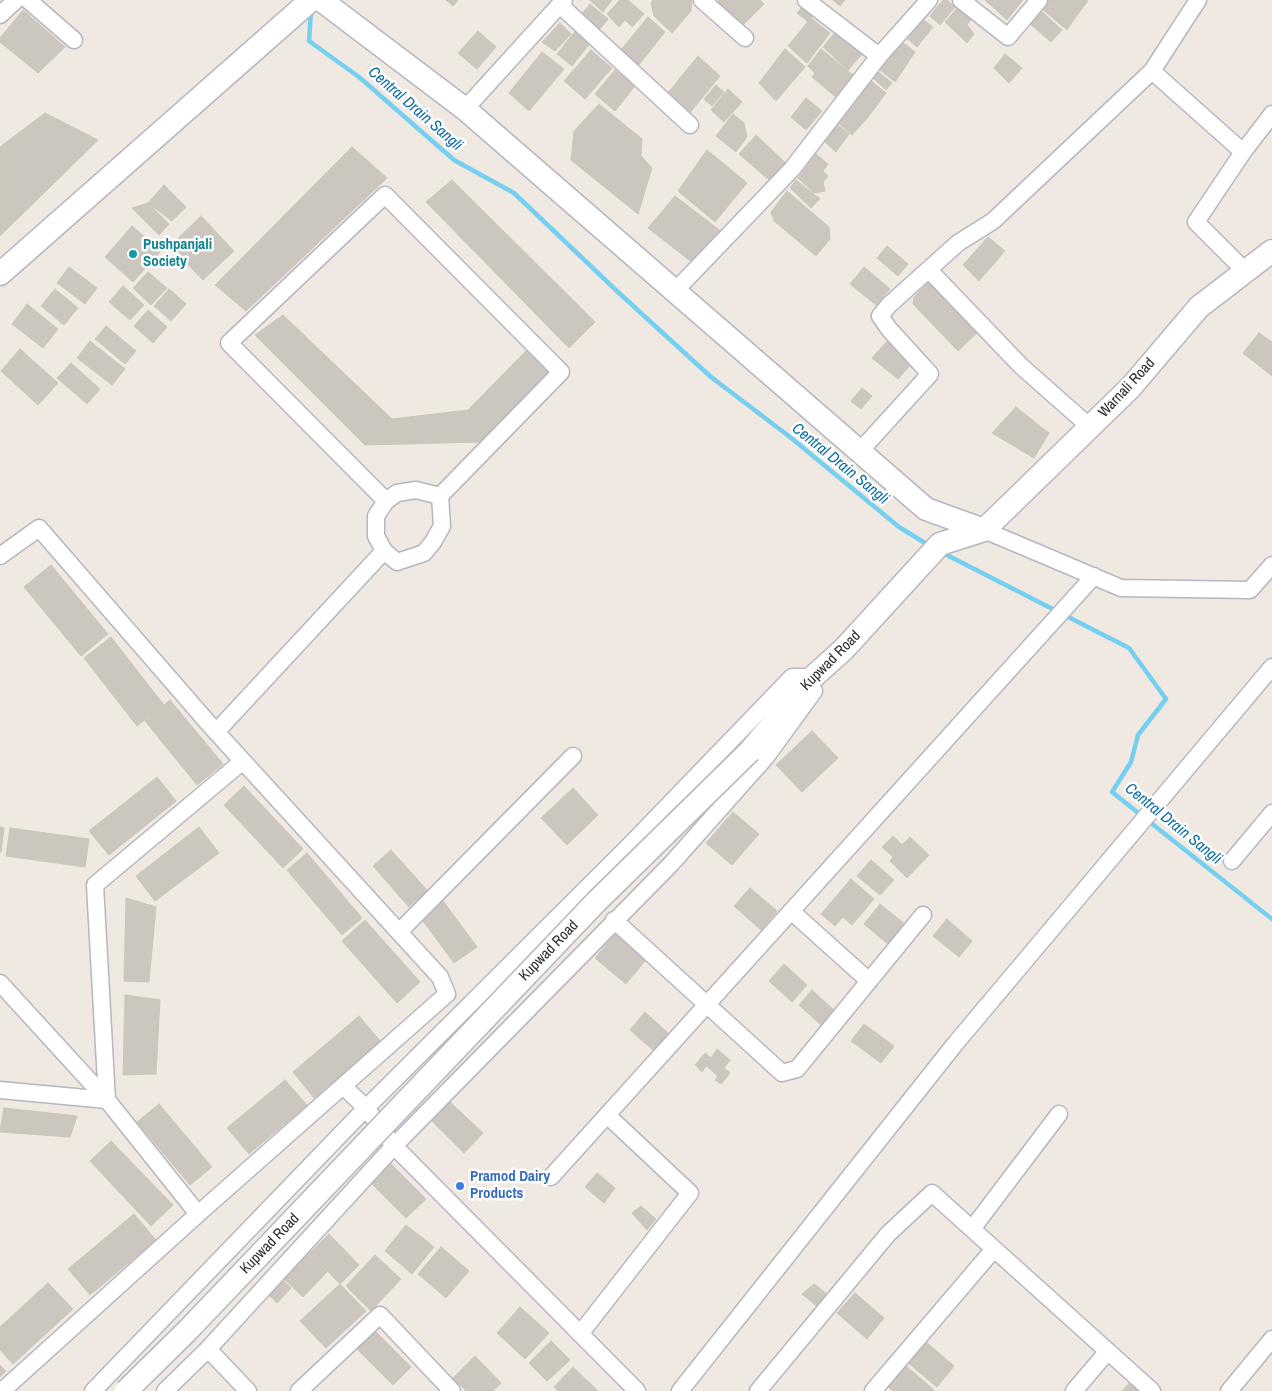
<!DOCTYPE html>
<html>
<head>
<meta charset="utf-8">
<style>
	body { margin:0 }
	canvas { display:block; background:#efe9e1 }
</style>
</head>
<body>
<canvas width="1272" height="1391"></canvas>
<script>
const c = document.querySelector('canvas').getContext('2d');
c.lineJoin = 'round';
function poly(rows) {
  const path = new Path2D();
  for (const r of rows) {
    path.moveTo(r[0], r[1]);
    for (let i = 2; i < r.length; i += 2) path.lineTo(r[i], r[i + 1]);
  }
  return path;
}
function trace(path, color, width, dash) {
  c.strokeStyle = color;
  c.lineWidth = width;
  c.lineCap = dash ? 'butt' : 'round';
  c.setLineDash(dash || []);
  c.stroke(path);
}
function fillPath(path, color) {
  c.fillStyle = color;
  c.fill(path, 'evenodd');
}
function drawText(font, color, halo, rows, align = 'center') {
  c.font = font + ' "Archivo Narrow",sans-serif';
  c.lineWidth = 5;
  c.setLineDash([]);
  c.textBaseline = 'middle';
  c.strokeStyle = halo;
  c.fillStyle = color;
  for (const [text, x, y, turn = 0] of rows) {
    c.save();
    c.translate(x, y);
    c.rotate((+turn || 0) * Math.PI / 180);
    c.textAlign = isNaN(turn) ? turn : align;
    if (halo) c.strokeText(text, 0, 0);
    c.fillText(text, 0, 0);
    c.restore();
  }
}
trace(poly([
	[311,11,309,41,359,77,454,160,514,193,619,293,711,377,790,437,899,527,930,546],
	[941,552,1129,648,1166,699,1138,735,1131,762,1112,792,1272,919]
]), '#75cff0', 4.5);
const building = poly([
	[446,0,458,0,453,6,446,0],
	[590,0,612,0,603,12,590,0],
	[620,0,628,0,644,14,632,27,625,20,619,27,607,14,620,0],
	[653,0,692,0,691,11,672,33,654,16,651,3,653,0],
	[719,0,760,0,764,4,741,27,716,4,719,0],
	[833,0,845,0,840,6,833,0],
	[943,0,947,0,955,7,940,25,930,16,943,0],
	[985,0,1023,0,1007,20,985,0],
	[1047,0,1060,0,1077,15,1067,30,1041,8,1047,0],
	[1060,0,1086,0,1088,1,1077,15,1060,0],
	[805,3,815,11,808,22,797,13,805,3],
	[590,4,608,19,597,32,580,16,590,4],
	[959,6,972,18,967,25,974,34,967,43,945,22,959,6],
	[1039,9,1062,30,1051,42,1028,22,1039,9],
	[23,10,65,47,38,73,0,42,0,38,23,10],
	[648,17,665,32,638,66,620,51,648,17],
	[811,18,830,33,807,63,788,46,811,18],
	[921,18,933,27,917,47,905,37,921,18],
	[560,23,571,34,555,51,542,42,560,23],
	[576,30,591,42,572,66,557,54,576,30],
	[837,30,864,52,848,70,823,47,837,30],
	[478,31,496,47,477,69,458,53,478,31],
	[900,40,915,52,895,82,879,69,900,40],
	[785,49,805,67,776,101,759,83,785,49],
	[821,49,853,75,837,98,812,77,815,73,808,66,821,49],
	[591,50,612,68,585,99,564,81,591,50],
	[542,52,564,69,529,111,509,93,542,52],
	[1005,54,1022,68,1009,83,994,68,1005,54],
	[698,56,720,76,688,115,667,94,698,56],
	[615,70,635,86,615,111,595,94,615,70],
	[877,71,892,83,886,90,872,77,877,71],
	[869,79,886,93,869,116,855,102,863,91,860,89,869,79],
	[716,85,724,92,712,106,704,99,716,85],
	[728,89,742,102,724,122,711,110,728,89],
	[806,98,822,111,806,130,791,117,806,98],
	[855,102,869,116,852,135,836,121,855,102],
	[599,104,642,139,641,156,652,168,638,214,571,160,574,131,599,104],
	[45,113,98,140,0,236,0,147,45,113],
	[733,114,744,123,747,137,736,152,716,136,733,114],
	[838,125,849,134,836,152,825,142,838,125],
	[756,135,792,169,776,186,739,154,756,135],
	[352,147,387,178,246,311,215,285,352,147],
	[707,150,747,183,715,222,678,191,707,150],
	[816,154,828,164,823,171,828,176,823,182,825,191,814,193,798,178,816,154],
	[452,180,595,322,569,348,426,202,452,180],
	[796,180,820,199,811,208,790,188,796,180],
	[164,185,186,207,172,221,148,203,164,185],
	[787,191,829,227,830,239,816,256,774,221,771,212,787,191],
	[675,196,722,232,693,263,648,228,675,196],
	[148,203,169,224,159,235,132,208,148,203],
	[201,216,234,251,203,280,170,246,201,216],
	[132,226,161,251,133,282,105,257,132,226],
	[988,237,1005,251,979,281,963,265,988,237],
	[887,246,908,264,898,276,877,258,887,246],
	[69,267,97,288,85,304,57,283,69,267],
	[864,267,890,289,876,305,850,284,864,267],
	[148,272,167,288,151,305,133,288,148,272],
	[931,280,980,330,958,351,913,304,914,297,931,280],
	[123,286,144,305,130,320,109,302,123,286],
	[55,289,78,308,64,325,41,306,55,289],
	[169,289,186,304,171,321,154,306,169,289],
	[27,304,58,329,43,348,12,324,27,304],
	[148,310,167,327,153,343,134,326,148,310],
	[283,315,392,419,468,410,526,351,553,370,481,442,365,445,255,335,283,315],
	[106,326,136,351,125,364,95,339,106,326],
	[1259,333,1272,342,1272,376,1243,353,1259,333],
	[891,337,914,361,898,379,872,358,891,337],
	[90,341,125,369,112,385,77,358,90,341],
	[20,349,58,383,38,405,1,371,20,349],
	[71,363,100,389,87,404,57,378,71,363],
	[862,388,872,396,861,409,851,401,862,388],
	[1016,407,1049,433,1034,458,992,433,1016,407],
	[51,565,108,634,81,656,24,587,51,565],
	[111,637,164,705,137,726,84,658,111,637],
	[170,700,223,764,197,785,145,721,170,700],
	[812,731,838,758,802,792,776,765,812,731],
	[157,777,176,801,109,855,89,831,157,777],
	[244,786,303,849,283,868,224,805,244,786],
	[573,788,598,815,567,845,541,818,573,788],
	[733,812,759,834,732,865,706,843,733,812],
	[0,827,4,828,1,852,0,852,0,827],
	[199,827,219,853,155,901,136,876,199,827],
	[10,828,89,839,85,867,6,856,10,828],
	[893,836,902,845,910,837,929,855,907,878,890,861,893,857,882,847,893,836],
	[391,850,427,890,409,907,373,866,391,850],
	[307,853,362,918,342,935,287,870,307,853],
	[871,860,894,880,880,895,857,876,871,860],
	[851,879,874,899,852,925,843,917,835,926,821,914,851,879],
	[750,888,777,911,761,930,734,906,750,888],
	[126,898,156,907,149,982,124,981,126,898],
	[441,898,477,947,454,963,418,914,441,898],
	[880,904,906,925,889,945,864,924,880,904],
	[947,919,972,941,959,957,933,936,947,919],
	[365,920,420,982,397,1003,342,941,365,920],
	[618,931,649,956,626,984,595,958,618,931],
	[784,964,807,985,792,1002,769,981,784,964],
	[812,990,835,1011,822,1026,799,1005,812,990],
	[125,995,160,1000,156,1074,123,1075,125,995],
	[645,1012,669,1034,654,1051,630,1030,645,1012],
	[359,1016,381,1042,314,1098,293,1072,359,1016],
	[864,1024,894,1046,881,1063,851,1041,864,1024],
	[717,1049,730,1060,724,1068,730,1073,721,1084,715,1080,718,1076,706,1066,702,1072,695,1065,705,1053,711,1058,717,1049],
	[285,1080,307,1105,249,1154,227,1128,285,1080],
	[450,1102,483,1133,464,1153,432,1121,450,1102],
	[159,1104,212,1167,190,1185,137,1122,159,1104],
	[4,1108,77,1116,70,1137,0,1132,4,1108],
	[111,1141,173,1205,151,1226,90,1161,111,1141],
	[391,1164,426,1199,406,1218,371,1183,391,1164],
	[597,1173,615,1188,604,1203,585,1187,597,1173],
	[641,1206,656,1219,647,1230,632,1213,641,1206],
	[134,1214,156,1240,90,1295,68,1269,134,1214],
	[406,1225,434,1247,412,1274,385,1251,406,1225],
	[329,1234,359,1265,340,1284,310,1253,329,1234],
	[441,1247,469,1271,446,1298,418,1274,441,1247],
	[310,1253,327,1272,303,1297,283,1278,310,1253],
	[375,1255,401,1279,371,1311,346,1286,375,1255],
	[278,1275,291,1288,277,1303,266,1292,278,1275],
	[48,1283,73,1309,13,1364,0,1350,0,1327,48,1283],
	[340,1284,366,1311,326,1348,300,1321,340,1284],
	[814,1284,832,1298,822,1310,802,1294,814,1284],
	[855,1293,884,1318,867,1339,837,1313,855,1293],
	[520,1307,549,1333,525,1359,497,1333,520,1307],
	[374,1330,411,1367,393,1385,356,1348,374,1330],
	[551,1341,570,1360,547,1381,529,1363,551,1341],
	[925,1341,954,1366,937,1387,907,1362,925,1341],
	[475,1356,501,1383,493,1391,466,1391,453,1378,475,1356],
	[0,1365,6,1371,0,1377,0,1365],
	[905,1365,934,1390,933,1391,893,1391,887,1386,905,1365],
	[573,1367,598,1391,558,1391,554,1387,573,1367],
	[1134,1378,1148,1391,1122,1391,1134,1378]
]);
fillPath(building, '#cbc7bf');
trace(building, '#cbc5ba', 1);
const street = poly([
	[28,0,74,40],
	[702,0,745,38],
	[806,0,879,56],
	[961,0,1008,37,1039,0],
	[560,5,690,125],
	[0,15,16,0],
	[1152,71,1243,152,1196,222,1245,271],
	[465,109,564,0],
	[1243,152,1272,114],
	[929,270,1021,366,1090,427],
	[674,292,792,169,879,56,929,0],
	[860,451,930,374,889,329,880,316,889,305,958,243,993,221,1152,71,1198,0],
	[386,501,397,493,416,490,440,496],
	[984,530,1121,588,1250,590,1272,565],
	[0,556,39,528,209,724,440,977,447,994,198,1214,2,1391],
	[216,732,384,551,376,536,376,516,386,501,229,343,385,195,561,372,440,496,442,526,433,542,424,553,397,562,384,551],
	[1232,861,1272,813],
	[791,911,869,981],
	[614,920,782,1073,797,1069,923,915],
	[399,932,573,756],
	[0,983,107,1100,198,1214],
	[343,1086,366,1108,394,1146,637,1391],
	[0,1090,107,1100,95,885,243,761],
	[551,1177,1094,576],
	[972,1229,1059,1114],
	[580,1334,690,1193,607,1115],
	[208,1349,248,1391],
	[93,1391,366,1108,632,843,792,677,813,677],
	[165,1391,208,1349,394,1146,671,864,766,757,814,691],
	[299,1391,380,1315,452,1391],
	[680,1391,955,1044,1272,667],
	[758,1391,888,1234,932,1193,1152,1391],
	[873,1391,994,1249],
	[1074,1391,1108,1351],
	[1229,1391,1272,1339]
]);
const secondary = poly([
	[321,0,465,109,926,509,984,530],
	[0,274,311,0],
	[750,751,813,677,844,649,940,544,984,530,1131,387,1199,307,1272,251]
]);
trace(street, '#b4b7c1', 19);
trace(secondary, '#b4b7c1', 25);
trace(street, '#fff', 16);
trace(secondary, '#fff', 22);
const secondaryBridge = poly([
	[126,1391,188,1330,596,902,750,751]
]);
trace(secondaryBridge, '#b4b7c1', 25, []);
trace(secondaryBridge, '#fff', 22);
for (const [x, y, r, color] of [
	[133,254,5,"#0f9aa8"],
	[460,1186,5,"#3f7fe0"]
]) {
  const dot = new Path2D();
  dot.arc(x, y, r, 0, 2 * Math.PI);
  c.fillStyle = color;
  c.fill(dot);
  trace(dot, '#fff', 2);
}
drawText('bold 15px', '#0d838f', '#fff', [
	["Pushpanjali",143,245],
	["Society",143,262]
], 'left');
drawText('15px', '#2e2e2e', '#fff', [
	["Warnali Road",1127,388,-47],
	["Kupwad Road",831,661,-45],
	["Kupwad Road",549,951,-46],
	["Kupwad Road",270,1244,-46]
]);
drawText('bold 15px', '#366cbe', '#fff', [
	["Pramod Dairy",470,1177],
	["Products",470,1194]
], 'left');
drawText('italic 16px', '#0d6fa3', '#fff', [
	["Central Drain Sangli",415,109,41],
	["Central Drain Sangli",840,464,39],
	["Central Drain Sangli",1173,824,39]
]);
</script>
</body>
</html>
